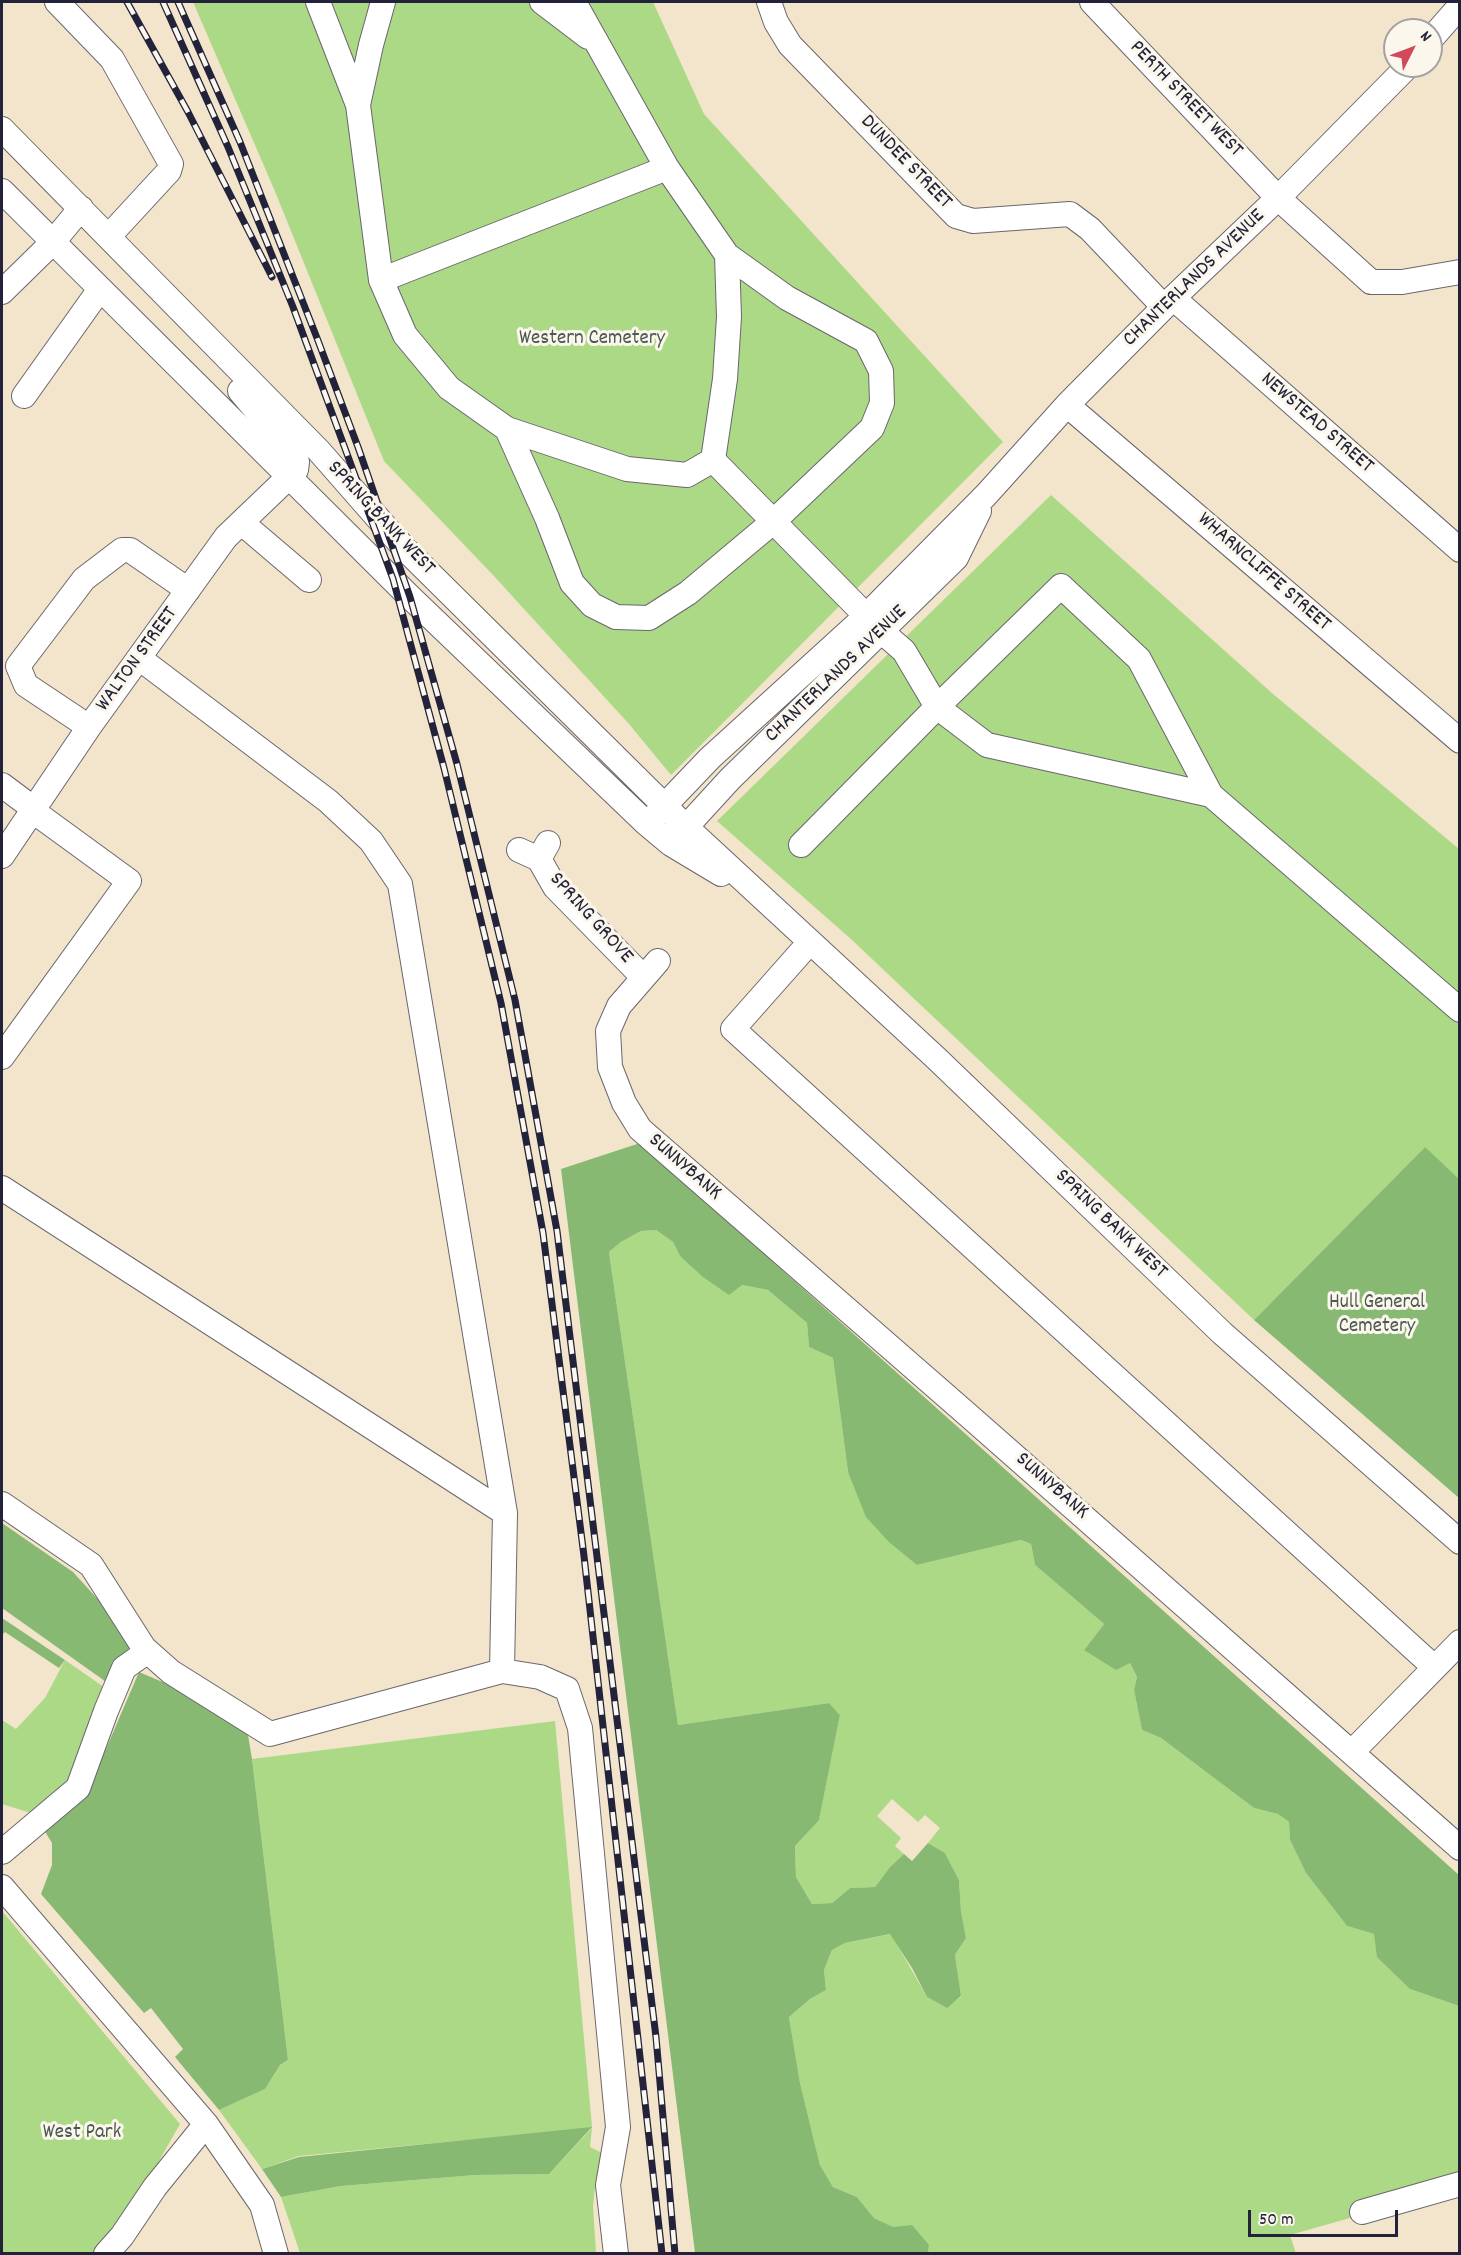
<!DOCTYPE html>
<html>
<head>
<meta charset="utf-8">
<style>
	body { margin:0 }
	#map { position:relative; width:1461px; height:2255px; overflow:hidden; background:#f3e5cb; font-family:Dekko,sans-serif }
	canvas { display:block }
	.frame { position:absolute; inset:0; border:3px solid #22223b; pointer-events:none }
	.north { position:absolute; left:1383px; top:18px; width:60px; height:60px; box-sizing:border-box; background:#fbf7ec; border:2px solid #a4a2a5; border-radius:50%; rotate:48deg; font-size:16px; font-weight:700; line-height:24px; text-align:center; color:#22223b }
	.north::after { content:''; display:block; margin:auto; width:21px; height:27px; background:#d1495b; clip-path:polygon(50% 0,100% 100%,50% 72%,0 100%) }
	.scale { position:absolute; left:1248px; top:2210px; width:150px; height:27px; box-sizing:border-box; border:3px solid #22223b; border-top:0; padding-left:8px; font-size:18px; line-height:21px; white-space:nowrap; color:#22223b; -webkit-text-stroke:4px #fbf7ec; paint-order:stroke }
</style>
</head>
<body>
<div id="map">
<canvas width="1461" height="2255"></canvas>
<div class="frame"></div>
<div class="north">N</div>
<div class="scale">50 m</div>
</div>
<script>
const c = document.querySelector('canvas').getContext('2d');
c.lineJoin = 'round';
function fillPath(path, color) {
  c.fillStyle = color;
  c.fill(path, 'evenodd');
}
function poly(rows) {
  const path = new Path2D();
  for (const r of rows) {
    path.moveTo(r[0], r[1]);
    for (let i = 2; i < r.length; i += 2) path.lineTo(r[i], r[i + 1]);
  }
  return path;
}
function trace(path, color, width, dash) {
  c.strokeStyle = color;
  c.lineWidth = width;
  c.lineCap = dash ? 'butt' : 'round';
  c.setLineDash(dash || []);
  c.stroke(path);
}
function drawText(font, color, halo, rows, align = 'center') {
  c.font = font + ' Dekko,sans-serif';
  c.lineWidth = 6;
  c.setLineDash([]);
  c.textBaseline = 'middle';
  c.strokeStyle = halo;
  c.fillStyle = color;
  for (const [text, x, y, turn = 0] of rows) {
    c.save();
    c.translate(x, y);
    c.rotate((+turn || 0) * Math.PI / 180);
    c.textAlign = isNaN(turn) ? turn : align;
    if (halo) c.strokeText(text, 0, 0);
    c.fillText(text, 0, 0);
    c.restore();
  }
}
fillPath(poly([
	[193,2,653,2,704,114,1003,442,671,775,629,724,493,575,384,461,274,189],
	[1051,495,1273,694,1459,849,1459,1179,1424,1148,1254,1320,852,940,717,821],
	[656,1230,673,1242,680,1256,742,1285,768,1290,807,1323,809,1347,833,1358,848,1472,917,1565,1021,1540,1031,1544,1035,1565,1104,1624,1084,1650,1130,1663,1137,1677,1134,1690,1142,1730,1161,1738,1254,1808,1278,1814,1289,1822,1290,1840,1306,1873,1347,1926,1374,1934,1410,1989,1459,2006,1459,2187,1290,2235,1296,2254,928,2253,929,2245,874,2218,857,2197,833,2187,820,2165,800,2083,789,2017,810,1999,826,1990,824,1970,832,1950,845,1943,891,1934,927,1997,946,2007,961,1997,955,1955,966,1938,961,1911,959,1880,945,1853,928,1843,940,1828,925,1815,918,1822,892,1799,877,1816,901,1838,895,1846,904,1854,890,1867,875,1887,850,1888,832,1903,812,1904,796,1877,795,1846,819,1819,840,1715,829,1703,678,1725,609,1252,621,1242,641,1231],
	[65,1660,111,1692,76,1774,37,1815,2,1804,2,1720,16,1729,45,1698],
	[555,1721,592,2127,590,2147,606,2155,596,2179,593,2206,596,2253,300,2253,281,2197,341,2186,476,2175,549,2174,592,2128,299,2156,262,2169,219,2110,265,2089,280,2065,288,2060,252,1759],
	[2,1911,180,2124,107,2253,2,2253]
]), '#abd986');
fillPath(poly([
	[640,1143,1459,1875,1459,2006,1410,1989,1377,1957,1374,1934,1347,1926,1306,1873,1290,1840,1289,1822,1278,1814,1254,1808,1161,1738,1142,1730,1134,1690,1137,1677,1130,1663,1116,1670,1084,1650,1104,1624,1035,1565,1031,1544,1021,1540,917,1565,889,1542,866,1517,848,1472,833,1358,809,1347,807,1323,768,1290,742,1285,729,1295,703,1277,680,1256,673,1242,656,1230,641,1231,621,1242,609,1252,678,1725,829,1703,840,1715,819,1820,795,1846,796,1877,812,1904,832,1903,850,1888,875,1887,890,1867,904,1854,912,1861,928,1843,945,1853,959,1880,961,1911,966,1938,955,1955,961,1996,947,2008,927,1997,912,1968,890,1934,845,1943,832,1950,824,1970,826,1990,810,1999,789,2017,800,2083,820,2165,833,2187,857,2197,874,2218,893,2227,912,2225,929,2245,928,2253,695,2253,561,1169],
	[1425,1147,1459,1179,1459,1498,1254,1320],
	[2,1523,73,1572,134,1639,109,1684,2,1608],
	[2,1618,65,1660,59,1668,5,1632,2,1635],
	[139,1672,245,1717,252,1759,288,2060,280,2065,265,2089,219,2110,175,2057,183,2049,151,2008,144,2013,41,1894,52,1865,52,1843,44,1830,87,1793],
	[592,2127,549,2174,476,2175,341,2186,281,2197,262,2169,299,2157]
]), '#88b973');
const minor = poly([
	[57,2,112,59,171,164,169,171,109,236],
	[318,2,358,105,381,280,405,335,449,388,507,429,547,518,572,583,592,605,616,617,649,618,688,593,774,521,872,428,882,403,881,371,866,341,787,298,727,255,667,168,574,2],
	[542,2,588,37],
	[769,2,776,22,790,45,956,216,973,221,1070,214,1090,229,1164,307],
	[1092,2,1278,198,1371,282,1402,282,1460,272],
	[1431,39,1460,6],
	[358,105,371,45,383,2],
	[2,129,319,451,404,548,685,826,936,1058,1222,1333,1460,1542],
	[2,191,410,597,647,824,671,844,721,874],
	[381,280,667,168],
	[2,292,53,242,81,208],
	[1173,298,1460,550],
	[24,396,100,289],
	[1067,405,1460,741],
	[507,429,627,469,687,475,713,460,725,379,729,317,727,255],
	[713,460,881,631,904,651,937,707,1061,586,1139,659,1211,795],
	[242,523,309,580],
	[139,658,328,801,371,841,400,884,505,1513,502,1671],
	[89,727,26,685,18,666,84,579,122,550,130,550,188,590],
	[2,785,34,809],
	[647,824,710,758,866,616,986,495,1067,405,1173,298,1278,198,1408,66],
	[676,838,730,779,956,558,979,511],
	[801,845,937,707,987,745,1211,795,1460,1010],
	[519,850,539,859,548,843],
	[2,856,89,727,226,537,296,470,297,462,294,455,240,391],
	[539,859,555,887,643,977],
	[810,942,733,1029,1434,1667],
	[658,961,619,1006,608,1031,610,1067,624,1103,640,1129,968,1415,1460,1848],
	[2,1057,129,881,33,811],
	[2,1188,505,1513],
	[2,1504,91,1565,144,1648,171,1672,270,1734,502,1671,540,1677,567,1689,580,1728,618,2127,608,2185,616,2254],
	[1352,1752,1460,1642],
	[2,1852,78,1788,106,1711,124,1668,141,1656,144,1648],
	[2,1887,206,2124,262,2205,276,2254],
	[1362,2212,1460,2184],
	[106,2254,122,2236,155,2187,206,2124]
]);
trace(minor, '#6b666d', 26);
trace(minor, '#fff', 24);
const rail = poly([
	[127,2,188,112,272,277],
	[163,2,228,147,293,307,393,579,444,768,501,1003,543,1233,584,1556,662,2254],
	[178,2,240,142,317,338,358,447,410,597,457,764,515,1000,557,1231,656,2037,675,2254]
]);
trace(rail, '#22223b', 7);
trace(rail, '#fbf7ec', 4.5, [14]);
drawText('21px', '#22223b', '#fbf7ec', [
	["PERTH STREET WEST",1185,100,46],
	["DUNDEE STREET",905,163,46],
	["CHANTERLANDS AVENUE",1195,279,-44],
	["NEWSTEAD STREET",1316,424,41],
	["SPRING BANK WEST",380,519,47],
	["WHARNCLIFFE STREET",1263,573,41],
	["WALTON STREET",138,660,-54],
	["CHANTERLANDS AVENUE",837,675,-44],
	["SPRING GROVE",590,919,48],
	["SUNNYBANK",684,1168,41],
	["SPRING BANK WEST",1110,1225,44],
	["SUNNYBANK",1051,1487,41]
]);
drawText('21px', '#4b5952', '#fbf7ec', [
	["Western Cemetery",592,340],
	["Hull General",1377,1304],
	["Cemetery",1377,1328],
	["West Park",82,2134]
]);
</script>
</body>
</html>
